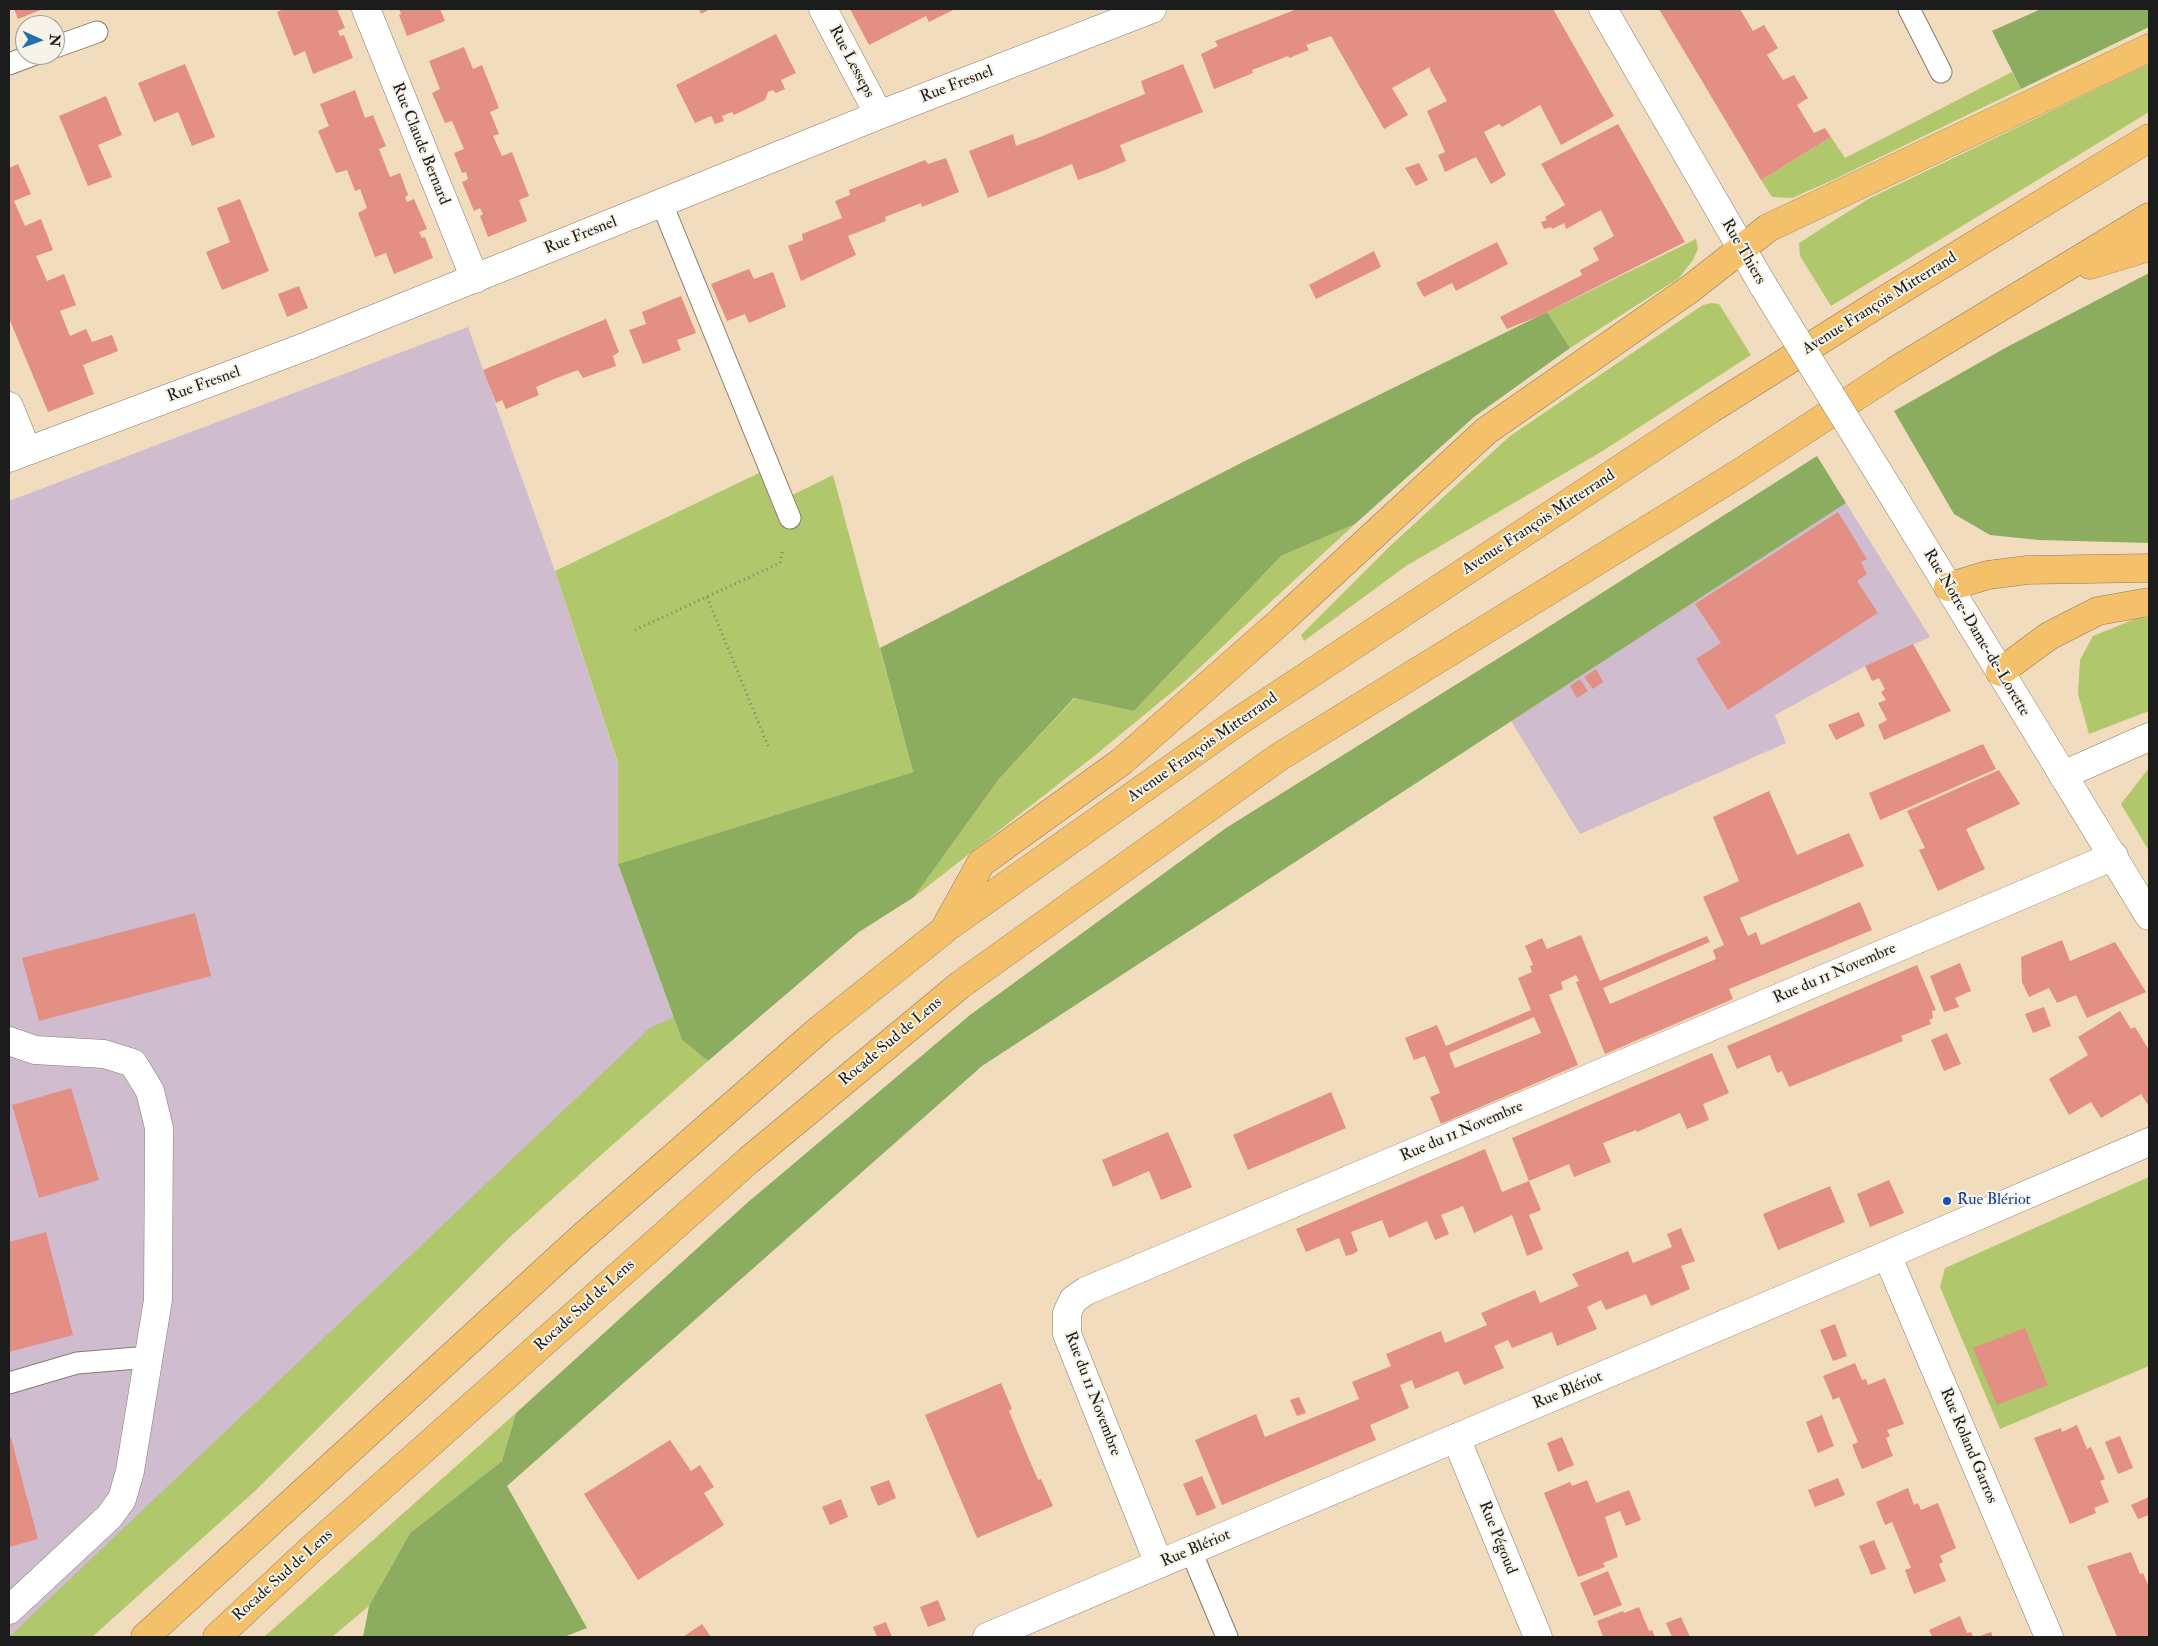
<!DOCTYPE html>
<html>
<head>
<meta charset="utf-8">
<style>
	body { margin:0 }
	#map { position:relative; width:2158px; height:1646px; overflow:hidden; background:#f2dcbe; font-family:"IM FELL Double Pica",serif }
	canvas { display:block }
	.frame { position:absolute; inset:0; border:10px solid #1c1c1c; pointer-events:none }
	.north { position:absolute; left:15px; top:15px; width:50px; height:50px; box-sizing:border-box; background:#f7f3e8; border:1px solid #9f9d96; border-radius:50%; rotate:92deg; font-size:14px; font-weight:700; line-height:20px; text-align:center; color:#1c1c1c }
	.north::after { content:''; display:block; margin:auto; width:18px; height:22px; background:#1f6fb2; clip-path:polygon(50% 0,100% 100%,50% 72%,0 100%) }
</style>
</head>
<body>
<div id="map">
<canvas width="2158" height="1646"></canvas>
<div class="frame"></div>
<div class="north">N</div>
</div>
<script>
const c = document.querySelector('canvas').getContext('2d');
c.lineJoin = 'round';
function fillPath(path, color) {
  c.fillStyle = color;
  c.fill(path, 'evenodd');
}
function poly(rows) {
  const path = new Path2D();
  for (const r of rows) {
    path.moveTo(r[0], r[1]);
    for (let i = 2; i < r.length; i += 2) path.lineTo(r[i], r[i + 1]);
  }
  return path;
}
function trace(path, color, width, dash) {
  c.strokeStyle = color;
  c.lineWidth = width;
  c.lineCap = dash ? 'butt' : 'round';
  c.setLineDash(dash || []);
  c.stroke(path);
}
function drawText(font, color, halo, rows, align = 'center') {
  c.font = font + ' "IM FELL Double Pica",serif';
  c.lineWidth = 4;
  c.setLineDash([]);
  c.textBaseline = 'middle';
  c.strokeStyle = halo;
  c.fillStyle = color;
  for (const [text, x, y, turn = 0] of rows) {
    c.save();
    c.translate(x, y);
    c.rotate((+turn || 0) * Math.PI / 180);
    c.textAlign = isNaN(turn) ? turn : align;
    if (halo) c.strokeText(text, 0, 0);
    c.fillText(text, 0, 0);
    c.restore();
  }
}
fillPath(poly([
	[468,327,555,571,618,764,618,864,682,1040,9,1637,9,501],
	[1846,503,1930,637,1865,666,1775,715,1786,743,1580,834,1511,721]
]), '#cfbdcf');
fillPath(poly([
	[2149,64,2149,112,1831,306,1800,256,1799,243,1868,199],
	[2012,72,2021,89,1833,180,1792,198,1772,197,1761,180,1831,137,1845,158],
	[1696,239,1698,249,1693,260,1679,278,1570,348,1547,312],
	[1711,303,1719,304,1751,355,1601,452,1406,566,1304,641,1301,635,1390,546,1510,436,1703,305],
	[761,472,774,504,833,475,913,772,618,864,618,763,555,571],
	[1355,524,1183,683,1093,757,914,897,999,779,1075,698,1134,711,1281,556],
	[2149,617,2149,711,2089,734,2078,694,2080,660,2093,636,2135,619],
	[2149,768,2149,851,2121,804],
	[674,1017,682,1040,708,1061,601,1155,510,1237,255,1491,92,1637,9,1637,650,1028],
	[2149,1177,2149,1366,2000,1429,1940,1287,1945,1268],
	[516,1413,502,1461,410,1533,369,1606,332,1637,264,1637]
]), '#b1c76b');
fillPath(poly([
	[2041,9,2149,9,2149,27,2021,89,1992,31],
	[2149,273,2149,543,2039,540,1990,535,1954,514,1894,411,2007,347],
	[1547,312,1570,348,1474,417,1355,524,1281,556,1134,711,1074,698,999,779,914,897,859,932,708,1061,682,1040,618,864,913,772,880,648,1245,461],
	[1817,456,1846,503,982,1066,507,1486,587,1628,564,1637,363,1637,369,1606,410,1533,502,1461,516,1413,747,1203,970,1015,1226,828,1542,631]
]), '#8cac5f');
fillPath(poly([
	[14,9,43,9,18,19],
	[284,9,337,9,345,28,338,31,340,36,344,35,353,58,313,74,305,51,294,56,277,12],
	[399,9,440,9,445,21,407,36,399,15,401,14],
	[699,9,710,9,701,14],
	[850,9,955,9,929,22,926,16,869,45],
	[1297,9,1553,9,1614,116,1561,145,1540,105,1502,127,1499,124,1484,132,1506,175,1491,184,1476,157,1445,172,1438,155,1445,152,1427,111,1447,101,1430,70,1430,67,1392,88,1408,115,1384,129,1331,36,1306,45,1309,50,1289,58,1288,56,1252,70,1253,73,1214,89,1201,54,1218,46,1215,41],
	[1659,9,1740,9,1753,31,1764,25,1778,48,1767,55,1783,80,1794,75,1808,98,1797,105,1814,133,1825,128,1831,137,1761,180],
	[776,34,796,73,781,80,785,89,776,93,773,90,768,92,765,100,734,115,732,112,722,116,724,121,715,124,711,116,695,123,676,85],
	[464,47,473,69,482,65,499,108,490,112,499,134,493,136,502,156,512,152,529,196,519,200,527,221,488,237,480,216,483,214,480,208,474,211,462,182,468,179,466,172,462,173,454,153,464,149,452,121,445,123,432,93,440,89,429,61],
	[185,64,215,137,192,146,178,112,154,122,138,83],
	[1183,64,1203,112,1120,145,1126,161,1103,171,1078,180,1072,164,988,198,969,151,1013,134,1016,146,1040,137,1145,94,1141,81],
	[355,90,365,118,373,115,379,130,386,146,379,149,390,177,400,173,408,195,405,197,407,202,414,199,427,229,419,232,422,238,425,237,433,258,394,274,386,253,375,257,358,213,367,208,360,189,355,191,347,170,336,173,318,131,329,126,320,104],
	[106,96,122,135,98,145,112,177,88,186,59,116],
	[1618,124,1685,242,1539,316,1507,329,1500,317,1582,275,1580,270,1599,260,1593,248,1614,236,1601,210,1566,229,1564,223,1552,229,1551,227,1544,229,1541,222,1547,220,1545,217,1565,205,1541,164],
	[946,158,959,192,922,207,921,203,885,217,886,221,848,236,856,255,801,281,788,246,803,240,802,234,842,218,835,201,850,195,849,190,925,160,928,164],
	[1419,163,1428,180,1416,186,1405,168],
	[18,164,31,194,14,201,25,226,41,219,53,250,36,256,47,281,64,274,76,305,60,311,70,336,86,329,92,342,112,335,118,351,83,365,94,394,48,412,9,318,9,168],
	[240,199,269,271,222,290,206,252,230,242,217,208],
	[1497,242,1508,264,1456,291,1452,283,1424,297,1416,283],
	[1374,251,1381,267,1316,299,1309,285],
	[749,269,754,279,773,272,786,307,749,323,745,314,727,321,711,284],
	[299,286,308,308,287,317,278,294],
	[681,296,696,333,677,340,681,350,643,364,629,330,646,324,642,312],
	[606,319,619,352,613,356,616,366,583,378,578,370,554,379,536,387,539,395,506,409,502,400,496,403,483,370],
	[1838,512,1867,559,1861,562,1867,574,1857,581,1878,613,1728,710,1696,659,1721,643,1695,604],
	[1913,644,1951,711,1884,740,1878,725,1887,720,1878,703,1886,700,1881,692,1885,689,1879,678,1872,681,1865,666],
	[1596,669,1603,682,1593,689,1584,677],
	[1580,679,1588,691,1577,698,1570,686],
	[1859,712,1865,726,1836,740,1828,725],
	[1983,744,1996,769,1880,820,1869,793],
	[1999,770,2020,804,1966,829,1985,869,1938,891,1919,850,1925,848,1907,811],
	[1769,791,1797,855,1849,833,1864,866,1740,918,1748,936,1756,932,1761,945,1860,902,1872,930,1729,989,1733,999,1605,1054,1576,982,1579,981,1576,975,1561,982,1563,989,1549,995,1578,1065,1441,1124,1430,1097,1440,1093,1425,1056,1414,1060,1405,1038,1437,1025,1446,1046,1531,1010,1518,978,1532,972,1530,966,1533,965,1525,946,1542,938,1547,949,1581,935,1600,981,1707,936,1710,942,1603,988,1610,1004,1716,959,1713,950,1724,945,1703,897,1739,881,1713,817],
	[1534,1017,1541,1033,1455,1068,1449,1053],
	[195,913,211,976,39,1021,22,958],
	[2062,940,2070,961,2115,942,2146,992,2087,1018,2076,995,2057,1003,2049,988,2029,997,2022,982,2021,957],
	[1960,963,1971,991,1955,998,1959,1007,1944,1012,1930,976],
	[1917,965,1936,1010,1932,1011,1933,1018,1929,1020,1931,1024,1901,1036,1903,1041,1789,1087,1782,1071,1777,1073,1770,1055,1737,1069,1727,1046],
	[2044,1007,2051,1026,2033,1033,2025,1014],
	[2120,1011,2131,1029,2135,1027,2149,1050,2149,1103,2148,1105,2141,1094,2101,1118,2091,1102,2069,1115,2049,1079,2088,1055,2078,1037],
	[1947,1033,1961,1064,1944,1071,1931,1040],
	[1712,1053,1729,1093,1703,1104,1709,1120,1687,1129,1680,1113,1637,1132,1636,1130,1603,1143,1611,1162,1574,1177,1569,1164,1529,1181,1541,1210,1529,1215,1543,1249,1527,1256,1512,1215,1474,1233,1463,1206,1441,1215,1449,1234,1435,1240,1427,1221,1389,1238,1382,1220,1351,1232,1358,1251,1353,1254,1346,1256,1339,1238,1306,1252,1296,1229,1485,1149,1502,1192,1529,1181,1512,1138],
	[71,1088,99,1180,39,1198,12,1105],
	[1331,1092,1346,1128,1248,1170,1233,1135],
	[1168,1132,1192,1187,1161,1200,1149,1171,1113,1187,1102,1160],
	[1889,1180,1904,1213,1870,1227,1857,1194],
	[1830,1186,1845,1222,1778,1250,1763,1214],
	[1681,1228,1695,1261,1681,1266,1690,1289,1651,1306,1646,1294,1606,1310,1601,1300,1587,1307,1597,1329,1557,1346,1552,1332,1512,1348,1508,1340,1494,1346,1504,1368,1464,1385,1458,1371,1415,1389,1412,1380,1400,1385,1409,1408,1370,1425,1376,1440,1222,1505,1195,1440,1256,1414,1265,1437,1359,1399,1352,1382,1391,1366,1386,1354,1441,1331,1445,1343,1487,1325,1481,1313,1535,1290,1540,1303,1579,1286,1572,1274,1628,1251,1633,1263,1672,1247,1667,1234],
	[46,1232,73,1335,9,1352,9,1242],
	[1835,1324,1847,1356,1833,1361,1820,1330],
	[2025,1328,2048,1385,1997,1405,1973,1348],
	[1855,1363,1862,1380,1866,1379,1868,1385,1885,1378,1904,1424,1887,1430,1890,1436,1886,1438,1893,1456,1862,1469,1852,1445,1858,1442,1839,1397,1833,1400,1823,1376],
	[1001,1383,1012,1409,1009,1411,1023,1445,1038,1480,1041,1479,1053,1506,977,1538,925,1415],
	[1299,1397,1306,1413,1297,1416,1290,1400],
	[1822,1415,1834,1446,1818,1453,1806,1422],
	[2077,1425,2087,1449,2091,1447,2105,1479,2100,1481,2109,1502,2094,1508,2096,1513,2070,1524,2034,1438,2061,1428,2062,1432],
	[2120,1436,2133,1468,2118,1474,2105,1442],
	[1562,1437,1574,1465,1558,1472,1547,1443],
	[9,1438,11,1438,38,1539,9,1547],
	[670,1440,691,1471,700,1465,714,1487,704,1493,724,1525,638,1580,584,1494],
	[1202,1476,1216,1508,1197,1516,1183,1484],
	[1838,1478,1845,1495,1815,1507,1808,1490],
	[889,1480,896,1498,878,1506,870,1487],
	[1587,1480,1596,1503,1629,1490,1641,1520,1626,1526,1620,1511,1605,1517,1618,1557,1603,1563,1605,1567,1578,1577,1544,1493,1570,1482,1572,1486],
	[1908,1488,1914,1505,1918,1503,1921,1510,1938,1503,1956,1548,1940,1556,1943,1562,1939,1564,1946,1581,1914,1594,1905,1570,1911,1568,1892,1522,1885,1525,1876,1502],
	[2149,1497,2149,1515,2138,1519,2131,1505],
	[841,1499,848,1517,830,1525,822,1507],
	[1874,1540,1886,1569,1871,1575,1859,1546],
	[2131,1552,2140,1574,2143,1573,2149,1587,2149,1637,2117,1637,2087,1566],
	[1608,1571,1622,1605,1594,1616,1580,1583],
	[938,1600,946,1620,928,1627,920,1607],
	[1639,1607,1649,1631,1652,1630,1655,1637,1603,1637,1597,1621,1623,1611,1624,1613],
	[1960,1616,1967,1633,1971,1632,1973,1637,1932,1637,1929,1630],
	[1681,1617,1690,1637,1672,1637,1666,1623],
	[886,1622,892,1637,877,1637,873,1627],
	[702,1624,711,1637,683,1637],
	[1991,1632,1993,1637,1977,1637]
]), '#e38f84');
const service = poly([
	[1909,9,1941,72],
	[55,47,97,32],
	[9,64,33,55],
	[662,204,790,518],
	[9,1383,77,1363,149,1357],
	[1191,1551,1227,1637]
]);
const minor = poly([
	[366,9,475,279],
	[823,9,879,115],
	[9,406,27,451],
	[9,458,307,346,879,115,1152,9],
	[2063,775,2149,737],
	[9,1041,35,1050,104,1054,133,1063,150,1091,159,1128,158,1300,130,1471,122,1499,109,1517,9,1610],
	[1887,1255,2049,1637],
	[1456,1438,1538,1637],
	[1159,1564,1067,1334,1067,1313,1073,1300,1086,1291,2114,856]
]);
const tertiary = poly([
	[1603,9,1764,287],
	[1890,491,2149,916],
	[987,1637,1887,1255,2149,1142]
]);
const trunk = poly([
	[2090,265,2149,247],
	[1948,587,1988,575,2027,570,2149,568],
	[2000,672,2049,636,2098,611,2149,602],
	[949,926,1233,725,1711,409,1881,302,2149,138],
	[145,1637,581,1238,820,1029,944,930,981,863,1121,762,1283,619,1486,431,1690,289,1768,228,2149,48],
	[217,1637,309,1551,749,1160,960,985,1279,757,1738,474,1895,371,2149,217]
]);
trace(service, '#877c6d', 23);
trace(minor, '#877c6d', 29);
trace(tertiary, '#877c6d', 29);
trace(trunk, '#877c6d', 29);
trace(poly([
	[707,597,769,748],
	[635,630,780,563,783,548]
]), '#877c6d', 3, [1, 4]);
trace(service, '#fff', 21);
trace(minor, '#fff', 28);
trace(tertiary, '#fff', 28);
trace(trunk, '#f4c16a', 28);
const tertiaryBridge = poly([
	[1764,287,1890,491]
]);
trace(tertiaryBridge, '#877c6d', 29, []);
trace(tertiaryBridge, '#fff', 28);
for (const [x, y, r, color] of [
	[1947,1201,5,"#1a4fb4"]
]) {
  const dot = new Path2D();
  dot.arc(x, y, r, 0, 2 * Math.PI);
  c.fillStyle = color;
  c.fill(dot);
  trace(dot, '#f7f3e8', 2);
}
drawText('16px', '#1c1c1c', '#f7f3e8', [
	["Rue Lesseps",851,62,62],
	["Rue Fresnel",957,85,-21],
	["Rue Claude Bernard",420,144,68],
	["Rue Fresnel",581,236,-22],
	["Rue Thiers",1743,252,60],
	["Avenue François Mitterrand",1880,304,-32],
	["Rue Fresnel",204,385,-20],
	["Avenue François Mitterrand",1539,523,-33],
	["Rue Notre-Dame-de-Lorette",1976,633,59],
	["Avenue François Mitterrand",1203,748,-35],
	["Rue du 11 Novembre",1835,974,-23],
	["Rocade Sud de Lens",891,1042,-40],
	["Rue du 11 Novembre",1462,1132,-23],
	["Rocade Sud de Lens",585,1306,-42],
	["Rue Blériot",1568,1391,-23],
	["Rue du 11 Novembre",1092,1394,69],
	["Rue Roland Garros",1968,1446,67],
	["Rue Pégoud",1497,1538,68],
	["Rue Blériot",1196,1549,-23],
	["Rocade Sud de Lens",283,1576,-42]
]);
drawText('16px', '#164399', '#f7f3e8', [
	["Rue Blériot",1957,1201]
], 'left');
</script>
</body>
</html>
